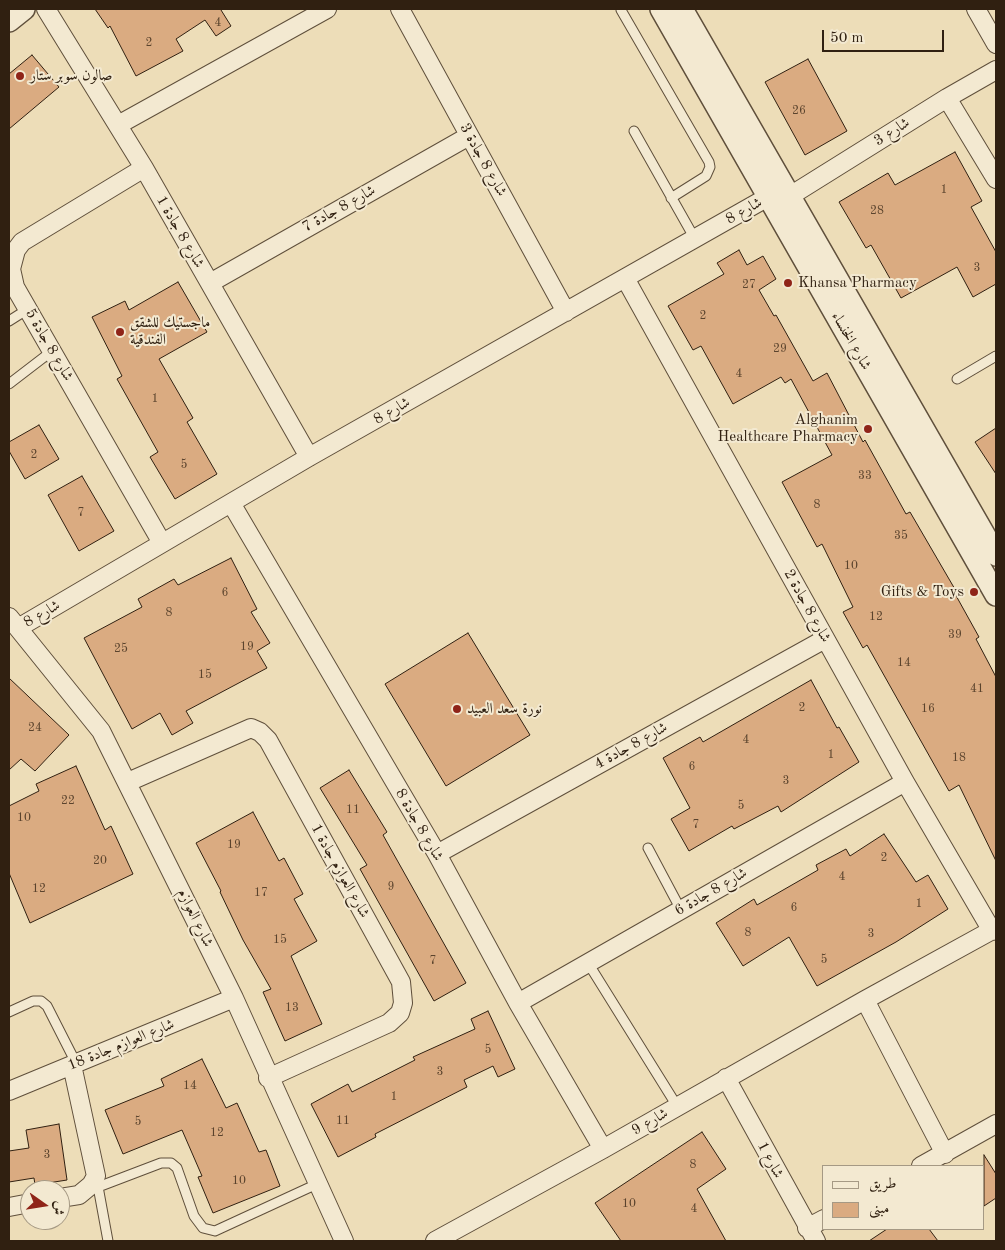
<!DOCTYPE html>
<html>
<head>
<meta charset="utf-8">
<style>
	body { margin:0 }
	#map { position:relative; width:1005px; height:1250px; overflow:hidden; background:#edddb8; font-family:"Old Standard TT",Amiri,serif }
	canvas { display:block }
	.frame { position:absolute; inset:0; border:10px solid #302011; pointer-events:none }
	.legend { position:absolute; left:822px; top:1165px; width:162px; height:65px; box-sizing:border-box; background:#f3e9d1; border:1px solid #a59984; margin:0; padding:6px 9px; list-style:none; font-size:15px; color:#302011 }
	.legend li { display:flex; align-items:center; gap:10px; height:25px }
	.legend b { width:25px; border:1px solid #a59984 }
	.north { position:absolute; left:20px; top:1180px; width:50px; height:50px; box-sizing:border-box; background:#f3e9d1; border:1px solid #a59984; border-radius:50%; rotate:103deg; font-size:14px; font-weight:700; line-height:20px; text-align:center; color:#302011 }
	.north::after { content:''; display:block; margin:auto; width:18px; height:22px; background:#8f2418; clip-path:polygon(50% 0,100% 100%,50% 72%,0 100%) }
	.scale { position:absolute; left:822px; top:30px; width:122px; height:22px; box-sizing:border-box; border:2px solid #302011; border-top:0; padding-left:6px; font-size:15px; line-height:18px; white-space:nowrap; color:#302011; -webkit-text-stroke:4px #f3e9d1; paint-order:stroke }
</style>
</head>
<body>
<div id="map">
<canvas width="1005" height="1250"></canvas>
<div class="frame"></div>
<ul class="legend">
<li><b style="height:6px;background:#f3e9d1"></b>طريق</li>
<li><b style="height:14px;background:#daab81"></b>مبنى</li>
</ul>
<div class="north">ش</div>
<div class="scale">50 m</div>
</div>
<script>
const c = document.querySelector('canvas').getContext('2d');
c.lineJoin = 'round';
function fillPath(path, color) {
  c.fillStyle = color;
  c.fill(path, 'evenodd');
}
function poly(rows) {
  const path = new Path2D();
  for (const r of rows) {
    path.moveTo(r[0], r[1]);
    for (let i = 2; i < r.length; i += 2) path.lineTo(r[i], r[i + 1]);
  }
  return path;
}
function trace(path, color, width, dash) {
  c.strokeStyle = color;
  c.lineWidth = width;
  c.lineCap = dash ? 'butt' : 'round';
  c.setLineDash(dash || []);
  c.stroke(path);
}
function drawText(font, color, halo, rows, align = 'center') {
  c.font = font + ' "Old Standard TT",Amiri,serif';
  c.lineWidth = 4;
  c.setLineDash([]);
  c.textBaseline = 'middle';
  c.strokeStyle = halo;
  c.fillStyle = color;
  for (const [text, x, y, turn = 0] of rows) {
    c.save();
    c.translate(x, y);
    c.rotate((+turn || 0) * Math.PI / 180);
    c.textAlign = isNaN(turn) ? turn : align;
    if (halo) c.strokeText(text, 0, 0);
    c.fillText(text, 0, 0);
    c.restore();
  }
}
const building = poly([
	[95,9,222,9,221,10,231,26,216,36,205,20,176,39,183,51,136,76,110,26,108,28,95,9],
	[32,55,59,87,9,129,9,74,32,55],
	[808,59,847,131,805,155,765,82,808,59],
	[955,152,982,201,971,207,996,252,996,284,973,297,957,267,901,298,871,245,866,248,839,202,888,173,895,185,955,152],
	[739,250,747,265,763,256,776,279,759,290,774,316,776,315,813,381,827,373,863,442,865,440,906,514,910,512,956,591,954,592,979,637,976,639,996,677,996,861,959,785,949,791,867,645,863,648,843,612,853,607,822,544,817,547,782,482,832,455,791,379,785,383,781,377,733,404,701,346,693,350,668,306,724,274,717,263,739,250],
	[178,282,207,332,159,359,193,418,187,422,217,474,175,499,150,457,158,452,117,379,122,376,92,317,125,301,129,310,178,282],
	[39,425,59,459,25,479,9,451,9,442,39,425],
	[996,428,996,474,975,442,996,428],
	[82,476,114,531,79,551,48,495,82,476],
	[231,558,257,609,251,612,270,643,257,651,267,668,186,711,193,723,172,735,160,713,132,729,84,638,142,607,138,599,174,579,178,585,231,558],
	[468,633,530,735,446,786,385,684,468,633],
	[9,678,69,735,35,771,21,759,9,770,9,678],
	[811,680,837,728,839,727,859,762,781,812,778,806,734,829,732,826,689,851,671,819,690,808,663,758,700,737,703,742,811,680],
	[76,766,105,830,111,826,133,874,30,923,9,873,9,806,39,791,36,784,76,766],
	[349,770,387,832,383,835,466,983,434,1001,360,869,367,865,320,788,349,770],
	[253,812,279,861,284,858,303,894,294,899,317,941,291,956,322,1024,285,1041,263,992,271,989,243,940,220,892,221,891,196,843,253,812],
	[884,834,916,882,928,875,948,909,896,942,817,986,789,937,743,966,716,923,754,899,757,905,818,870,816,865,846,849,850,856,884,834],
	[488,1011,515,1069,498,1077,493,1066,464,1080,467,1087,375,1134,376,1137,338,1157,311,1104,348,1084,352,1092,415,1060,413,1057,475,1029,471,1019,488,1011],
	[202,1059,226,1108,237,1103,259,1152,266,1150,280,1186,213,1213,198,1177,202,1176,182,1130,123,1154,105,1110,164,1086,161,1079,202,1059],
	[59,1124,67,1180,35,1185,34,1178,9,1182,9,1151,29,1148,26,1130,59,1124],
	[702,1132,726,1169,697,1189,726,1241,621,1241,595,1203,702,1132],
	[984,1155,996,1174,996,1198,984,1206,984,1155],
	[887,1229,929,1229,938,1241,869,1241,887,1229]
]);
fillPath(building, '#daab81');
trace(building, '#302011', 1);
const service = poly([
	[621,10,709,162,710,167,706,176,671,198],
	[634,131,695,239],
	[9,321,28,309],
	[957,379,996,356],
	[9,384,52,351],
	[648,848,681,910],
	[588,963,677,1106],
	[9,1012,33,1001,41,1001,47,1006,76,1063],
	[97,1181,108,1241],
	[98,1187,161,1163,171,1163,177,1168,194,1216,203,1228,215,1231,317,1184]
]);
const minor = poly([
	[46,9,144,168,309,457],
	[400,9,566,312],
	[976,9,996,44],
	[947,98,996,179],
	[118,125,327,9],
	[144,168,22,242,16,250,11,269,15,287,162,543],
	[790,196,947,98,996,70],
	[625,278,905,782,992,931],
	[210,283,469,136],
	[231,503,437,854,518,1003,603,1149],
	[9,617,101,731,234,998,344,1241],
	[18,628,309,457,768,197],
	[128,782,251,728,260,732,268,740,401,982,403,1003,400,1013,389,1023,268,1078],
	[437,854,825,639],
	[865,1000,945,1154],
	[518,1003,905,782],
	[726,1078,816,1241],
	[9,1091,234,998],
	[921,1166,996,1124],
	[60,1198,79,1195,91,1185,96,1176,72,1065],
	[9,1207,30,1203],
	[807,1228,824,1219],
	[435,1241,603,1149,865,1000,996,928]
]);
const tertiary = poly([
	[661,9,996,595],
	[682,9,996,555],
	[9,21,24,9]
]);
trace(service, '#5f4f3b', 11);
trace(minor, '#5f4f3b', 20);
trace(tertiary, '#5f4f3b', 24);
trace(service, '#f3e9d1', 9);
trace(minor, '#f3e9d1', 18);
trace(tertiary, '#f3e9d1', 21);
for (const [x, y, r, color] of [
	[20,76,5,"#8f2418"],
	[788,283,5,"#8f2418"],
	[120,332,5,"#8f2418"],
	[868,429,5,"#8f2418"],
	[974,592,5,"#8f2418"],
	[457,709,5,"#8f2418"]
]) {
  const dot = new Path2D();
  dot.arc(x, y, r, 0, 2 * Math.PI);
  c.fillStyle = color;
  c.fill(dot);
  trace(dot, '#f3e9d1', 2);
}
drawText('12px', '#5a432d', null, [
	["4",218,23],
	["2",149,43],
	["26",799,111],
	["1",944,190],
	["28",877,211],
	["3",977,268],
	["27",749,285],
	["2",703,316],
	["29",780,349],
	["4",739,374],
	["1",155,399],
	["2",34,455],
	["5",184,465],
	["33",865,476],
	["8",817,505],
	["7",81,513],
	["35",901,536],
	["10",851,566],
	["6",225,593],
	["8",169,613],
	["12",876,617],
	["39",955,635],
	["19",247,647],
	["25",121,649],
	["14",904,663],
	["15",205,675],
	["41",977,689],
	["2",802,708],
	["16",928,709],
	["24",35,728],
	["4",746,740],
	["1",831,755],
	["18",959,758],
	["6",692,767],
	["3",786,781],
	["22",68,801],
	["5",741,806],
	["11",353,810],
	["10",24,818],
	["7",696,825],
	["19",234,845],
	["2",884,858],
	["20",100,861],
	["4",842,877],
	["9",391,887],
	["12",39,889],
	["17",261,893],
	["1",919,904],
	["6",794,908],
	["8",748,933],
	["3",871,934],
	["15",280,940],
	["5",824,960],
	["7",433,961],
	["13",292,1008],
	["5",488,1050],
	["3",440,1072],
	["14",190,1086],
	["1",394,1097],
	["11",343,1121],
	["5",138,1122],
	["12",217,1133],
	["3",47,1155],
	["8",693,1165],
	["10",239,1181],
	["10",629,1204],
	["4",694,1209]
]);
drawText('15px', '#302011', '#f3e9d1', [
	["صالون سوبر ستار",30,76],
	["Khansa Pharmacy",798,283],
	["ماجستيك للشقق",130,323],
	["الفندقية",130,340],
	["Alghanim",858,420,"right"],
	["Healthcare Pharmacy",858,437,"right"],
	["Gifts & Toys",964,592,"right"],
	["نورة سعد العبيد",467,709]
], 'left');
drawText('15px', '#302011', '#f3e9d1', [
	["شارع 3",892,132,-32],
	["شارع 8 جادة 3",483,160,61],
	["شارع 8 جادة 7",339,209,-29],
	["شارع 8",744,211,-29],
	["شارع 8 جادة 1",180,232,60],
	["شارع الخنساء",851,341,60],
	["شارع 8 جادة 5",49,345,60],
	["شارع 8",392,411,-30],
	["شارع 8 جادة 2",807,606,61],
	["شارع 8",42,614,-30],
	["شارع 8 جادة 4",631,746,-29],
	["شارع 8 جادة 8",419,825,60],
	["شارع العوازم جادة 1",340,871,61],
	["شارع 8 جادة 6",711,892,-30],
	["شارع العوازم",195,918,64],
	["شارع العوازم جادة 18",121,1045,-22],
	["شارع 9",650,1122,-30],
	["شارع 1",770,1160,62]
]);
</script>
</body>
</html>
